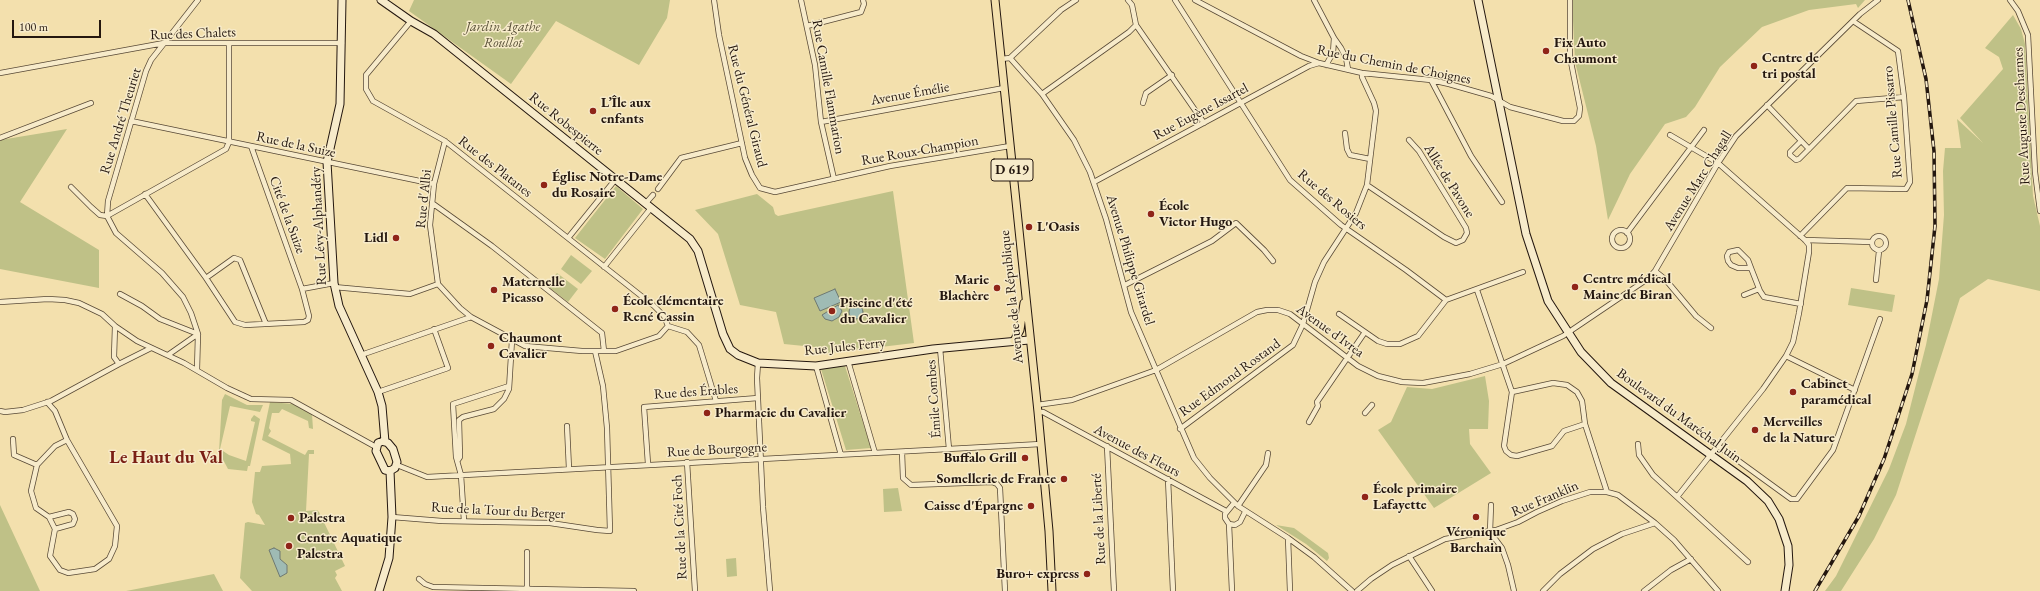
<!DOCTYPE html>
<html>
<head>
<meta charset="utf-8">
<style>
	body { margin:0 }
	#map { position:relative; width:2040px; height:591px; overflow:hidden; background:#f3e0ad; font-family:"EB Garamond",serif }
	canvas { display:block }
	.scale { position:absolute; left:12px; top:20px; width:89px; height:18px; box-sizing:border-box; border:2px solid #24170f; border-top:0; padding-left:5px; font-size:12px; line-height:14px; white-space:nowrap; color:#24170f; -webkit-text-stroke:3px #f7ebca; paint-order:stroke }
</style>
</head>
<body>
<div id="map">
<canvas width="2040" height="591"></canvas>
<div class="scale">100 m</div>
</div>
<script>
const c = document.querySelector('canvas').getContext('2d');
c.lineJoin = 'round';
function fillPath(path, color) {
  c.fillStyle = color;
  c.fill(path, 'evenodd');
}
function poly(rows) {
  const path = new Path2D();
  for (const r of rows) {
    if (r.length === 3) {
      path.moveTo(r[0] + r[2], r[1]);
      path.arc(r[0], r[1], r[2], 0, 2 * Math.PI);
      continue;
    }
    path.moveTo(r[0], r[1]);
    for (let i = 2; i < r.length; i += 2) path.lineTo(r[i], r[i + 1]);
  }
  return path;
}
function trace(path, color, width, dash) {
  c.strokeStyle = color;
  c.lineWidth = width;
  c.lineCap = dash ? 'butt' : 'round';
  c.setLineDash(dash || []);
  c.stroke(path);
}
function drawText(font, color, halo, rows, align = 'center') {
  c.font = font + ' "EB Garamond",serif';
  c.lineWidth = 3;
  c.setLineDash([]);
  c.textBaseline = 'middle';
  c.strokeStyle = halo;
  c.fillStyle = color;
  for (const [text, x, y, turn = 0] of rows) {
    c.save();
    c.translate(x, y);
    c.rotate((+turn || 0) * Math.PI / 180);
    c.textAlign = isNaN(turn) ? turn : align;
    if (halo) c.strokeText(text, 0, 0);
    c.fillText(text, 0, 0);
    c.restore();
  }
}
fillPath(poly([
	[414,0,670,0,667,18,639,65,556,21,511,84,409,11],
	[1572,0,1865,0,1858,8,1856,4,1809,10,1762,27,1720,67,1695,107,1686,117,1665,124,1630,174,1608,220,1596,146,1575,62],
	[2013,15,2021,29,2025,44,2033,196,2040,226,2040,291,1988,279,1960,298,1896,495,1874,539,1841,591,1825,591,1836,576,1889,469,1906,424,1926,345,1939,279,1944,215,1943,171,1945,148,1961,148,1957,119,1983,143,1960,118,2003,69,1999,57,1985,48],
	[67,129,20,202,99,250,99,288,0,269,0,140],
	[616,186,643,209,605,259,575,238],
	[893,191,914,343,814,355,814,347,784,344,776,312,740,305,718,234,695,210,757,194,773,207,775,214,778,216],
	[571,255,592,271,581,284,561,269],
	[557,273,578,289,568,302,547,286],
	[1851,288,1895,295,1892,312,1848,305],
	[845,366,871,448,846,450,821,369],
	[1485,376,1489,401,1488,429,1469,429,1470,444,1491,473,1434,508,1378,430,1391,422,1407,387,1432,389],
	[225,394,247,405,263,405,260,412,230,406,220,449,229,455,246,461,255,422,251,421,251,419,254,415,260,419,250,466,248,466,247,471,228,469,219,452,222,400],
	[270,402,293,404,312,414,313,429,309,428,308,421,282,409,279,413,272,413,269,428,271,431,268,436,305,455,308,450,314,450,314,454,309,454,306,511,317,510,319,512,345,566,335,571,337,575,335,578,342,591,252,591,240,578,245,523,248,522,265,525,259,515,256,514,252,502,255,472,260,472,262,466,291,464,290,454,262,440],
	[898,488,902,511,884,512,883,489],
	[0,505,40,591,0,591],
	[1276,525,1294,528,1328,553,1329,558,1327,561,1306,544],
	[736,558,737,576,727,577,726,559],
	[214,574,223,591,126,591]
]), '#bfc187');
const water = poly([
	[835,289,841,302,820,311,814,298,835,289],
	[838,305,842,311,839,317,832,321,825,319,822,315,838,305],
	[856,312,7],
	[274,548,280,551,280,559,287,565,287,573,280,577,269,550,274,548]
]);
fillPath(water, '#9fbbb4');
trace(water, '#6e7972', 1);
const street = poly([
	[198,0,151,60,146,71,108,201,107,216,226,149,229,142,229,43],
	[714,0,719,35,745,158,752,175,760,188,775,192,890,166,1010,146],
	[801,0,815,65,821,122,834,179],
	[1175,0,1290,180,1341,225,1406,270,1446,300,1523,272],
	[1195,0,1301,56,1319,63,1362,73,1431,80,1449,84,1491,96,1510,107,1563,121,1574,121,1579,116,1580,108,1570,57,1570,0],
	[1314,0,1334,38,1341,48,1346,58,1348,69],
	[2010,0,2018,11,2028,35,2035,172,2040,211],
	[411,21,366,75,366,89,373,101,445,141,654,306,664,316,668,326,687,332,699,345,716,401],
	[1136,25,1204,123],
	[807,26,861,12,864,4,863,0],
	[1010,58,1042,94,1074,140,1090,172,1106,219,1131,312,1194,458,1210,478,1238,506,1288,538,1314,557,1352,591],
	[1001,59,1010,58,1061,10,1076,0],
	[1326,65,1333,53,1334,38],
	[0,73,164,43,342,43],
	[1431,80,1471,156,1502,202],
	[1042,94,1129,32,1136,25,1132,5,1128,0],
	[1143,103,1146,93,1172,75],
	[1767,105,1809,149,1856,101,1904,97],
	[131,121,434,184],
	[821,122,1004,88],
	[1345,133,1347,149,1350,155,1370,159],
	[1670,135,1718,163,1805,240,1809,245,1809,252,1799,313,1793,342,1786,356,1763,389,1677,497],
	[0,138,91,103],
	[1801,141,1790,152,1790,155,1796,160,1799,159,1809,149],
	[1094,182,1309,66,1319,63],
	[1367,185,1444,237,1456,243,1463,240,1467,233,1466,228,1419,151,1409,140],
	[71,187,91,207,100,215,107,216,116,233,162,273,183,297,191,313,198,334,197,370],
	[658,189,681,158,742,143],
	[145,194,206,278,235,322,245,325,304,322,308,320,309,316,302,289,251,146],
	[432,203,492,246,602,333,604,351],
	[645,204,653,195],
	[1621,239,9],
	[1627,233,1704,130],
	[1879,243,7],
	[1800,236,1847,188,1906,189,1910,182,1904,97,1898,51,1853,21],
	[568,238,615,180],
	[1805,240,1872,242],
	[604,267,651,208],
	[1751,268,1738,268,1731,265,1728,261,1727,256,1729,252,1738,250,1748,260,1751,268,1760,291,1764,297,1801,304],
	[1655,271,1665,279,1696,316,1711,328],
	[206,278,234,258,240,260,266,324],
	[1876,280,1879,251],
	[438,284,460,308,471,317,525,346,582,351,616,351,659,336,668,326],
	[438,284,430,225,434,184,445,141],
	[1125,285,1212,241,1236,223,1264,250,1273,261],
	[334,287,410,294,438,284],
	[302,289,334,283],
	[1477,290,1512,392,1504,446,1506,451,1511,455,1517,456,1552,446,1564,431,1585,424,1582,401,1577,392,1567,385,1553,383,1512,392],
	[120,294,142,306,160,319,198,334],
	[1744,295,1759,289],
	[0,302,48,299,65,300,79,303,102,314,115,326,114,357,119,364,51,401,23,410,5,412,0,411],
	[1339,314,1378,341,1387,344,1400,344,1418,336,1446,300],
	[115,326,137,341,184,363,227,388,251,399,291,400,376,447],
	[940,348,949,449],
	[168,355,198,334],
	[361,355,471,317],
	[1786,356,1855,390],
	[848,361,875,453],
	[758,363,757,378,763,507,770,591],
	[119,364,151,348],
	[816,366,841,455],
	[378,392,448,368,434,329],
	[47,402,55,411,67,440,117,526,115,546,109,559,95,569,68,573,60,570,50,556,55,529,49,517,36,508,31,491,37,465,55,446,67,440],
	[1037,405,1072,400,1156,370,1257,312,1267,310,1278,310,1290,314,1358,366,1378,376,1402,382,1423,383,1470,374,1503,364,1563,336,1646,280,1655,271,1718,163,1736,136,1860,14,1878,0],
	[1038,412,1043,412,1226,511],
	[1365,413,1372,405],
	[1309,422,1318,406,1317,402,1365,332],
	[1585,424,1607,492],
	[567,426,569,469],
	[1180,429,1293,345,1303,324,1315,282,1324,262,1356,213,1367,185,1376,111,1374,103,1362,77,1362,73],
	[13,439,14,455,37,465],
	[1638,444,1639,455,1653,475,1748,562],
	[1107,446,1114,591],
	[1718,446,1791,499,1797,499,1833,450,1880,319],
	[902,452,903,478,911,485,992,482,997,484,1000,488,1005,591],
	[458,460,460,457,459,420,463,417,494,409,504,399,509,389,512,340],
	[687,462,695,591],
	[648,464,644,407,758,398],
	[397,465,427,477,1041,444],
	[1168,479,1173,591],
	[1234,503,1225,514,1225,518,1229,524,1235,525,1240,522,1245,512],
	[1491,505,1490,532,1502,548,1508,565,1514,591],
	[1238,506,1266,465,1268,453],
	[49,517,69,512,73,514,75,519,73,524,55,529],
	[392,517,442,521,550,523,597,530,610,531,607,428,603,386,595,351],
	[464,521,461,475,456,457,453,404,509,386],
	[1229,524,1232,591],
	[1288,538,1290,591],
	[1409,556,1432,591],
	[419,579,425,584,433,587,634,591],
	[527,588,527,552],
	[1357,591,1371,579,1392,565,1445,539,1496,530,1518,522,1537,512,1562,501,1590,492,1607,492,1618,495,1655,523,1674,540,1718,591],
	[1543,591,1560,574,1593,549,1622,534,1655,523],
	[1644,591,1671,570,1691,559]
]);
const secondary = poly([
	[342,0,340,104,327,162,334,283,339,306,378,392,382,406,385,442],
	[381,0,411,21,434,34,690,239,698,251,723,334,730,349,738,355,758,363,816,366,933,349,1029,340],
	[1478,0,1526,234,1548,301,1581,352,1611,383,1747,481,1768,501,1779,519,1788,546,1789,565,1785,591],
	[383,441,388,443,393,449,397,462,395,468,390,471,385,470,376,451,378,443,383,441],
	[379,591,389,558,392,517,390,471]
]);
const primary = poly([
	[995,0,1038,412,1049,531,1052,591],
	[1014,341,1020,330,1024,303]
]);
trace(street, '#584936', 6);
trace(secondary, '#24170f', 9);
trace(primary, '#24170f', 9);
trace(street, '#f7ebca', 4.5);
trace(secondary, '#f7ebca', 7);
trace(primary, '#f3e0ad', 7);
const rail = poly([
	[1815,591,1859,516,1884,459,1912,374,1927,300,1935,226,1934,151,1926,79,1908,0]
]);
trace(rail, '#24170f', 3.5);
trace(rail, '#f7ebca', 2, [6]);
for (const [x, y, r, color] of [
	[1546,51,4,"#8f2418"],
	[1754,66,4,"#8f2418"],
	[593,111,4,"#8f2418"],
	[544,185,4,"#8f2418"],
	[1151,214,4,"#8f2418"],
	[1029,227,4,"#8f2418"],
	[396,238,4,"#8f2418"],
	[1575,287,4,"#8f2418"],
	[997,288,4,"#8f2418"],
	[494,290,4,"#8f2418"],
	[615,309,4,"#8f2418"],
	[832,311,4,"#8f2418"],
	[491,346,4,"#8f2418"],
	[1793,392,4,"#8f2418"],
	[707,413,4,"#8f2418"],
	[1755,430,4,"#8f2418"],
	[1025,458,4,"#8f2418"],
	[1064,479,4,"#8f2418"],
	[1365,497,4,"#8f2418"],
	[1031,506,4,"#8f2418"],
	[1476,517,4,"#8f2418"],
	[291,518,4,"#8f2418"],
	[289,546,4,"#8f2418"],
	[1087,574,4,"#8f2418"]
]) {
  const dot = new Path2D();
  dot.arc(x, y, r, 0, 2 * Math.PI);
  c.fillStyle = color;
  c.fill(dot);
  trace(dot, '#f7ebca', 1.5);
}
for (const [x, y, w] of [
	[1012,170,42]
]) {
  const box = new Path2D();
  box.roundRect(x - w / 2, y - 11, w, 22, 3);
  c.fillStyle = '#f7ebca';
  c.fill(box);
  trace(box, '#24170f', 1);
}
drawText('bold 13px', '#24170f', null, [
	["D 619",1012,170]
]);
drawText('italic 14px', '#5a5239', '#f7ebca', [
	["Jardin Agathe",503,27],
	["Roullot",503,43]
]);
drawText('14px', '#24170f', '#f7ebca', [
	["Rue des Chalets",193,34,-2],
	["Rue du Chemin de Choignes",1394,65,11],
	["Rue Camille Flammarion",828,87,80],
	["Avenue Émélie",910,94,-10],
	["Rue du Général Giraud",747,106,76],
	["Rue Eugène Issartel",1201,112,-28],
	["Rue Auguste Descharmes",2022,116,-93],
	["Rue André Theuriet",121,121,-73],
	["Rue Camille Pissarro",1893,122,-95],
	["Rue Robespierre",566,124,39],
	["Rue de la Suize",296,145,12],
	["Rue Roux-Champion",920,151,-10],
	["Rue des Platanes",495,167,38],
	["Allée de Pavone",1449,181,58],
	["Avenue Marc Chagall",1698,181,-58],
	["Rue d'Albi",424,199,-84],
	["Rue des Rosiers",1332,200,40],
	["Cité de la Suize",287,215,70],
	["Rue Lévy-Alphandéry",319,226,-93],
	["Avenue Philippe Girardel",1130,260,73],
	["Avenue de la République",1012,297,-96],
	["Avenue d'Ivrea",1330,331,36],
	["Rue Jules Ferry",845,347,-6],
	["Rue Edmond Rostand",1230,378,-36],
	["Rue des Érables",696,392,-4],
	["Émile Combes",934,399,-94],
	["Boulevard du Maréchal Juin",1679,416,36],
	["Rue de Bourgogne",717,450,-3],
	["Avenue des Fleurs",1137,451,28],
	["Rue Franklin",1545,499,-23],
	["Rue de la Tour du Berger",498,511,3],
	["Rue de la Liberté",1099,519,-93],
	["Rue de la Cité Foch",680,527,-93]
]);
drawText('bold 14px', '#24170f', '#f7ebca', [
	["Fix Auto",1554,43],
	["Chaumont",1554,59],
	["Centre de",1762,58],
	["tri postal",1762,74],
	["L’Île aux",601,103],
	["enfants",601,119],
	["Église Notre-Dame",552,177],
	["du Rosaire",552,193],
	["École",1159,206],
	["Victor Hugo",1159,222],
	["L'Oasis",1037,227],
	["Lidl",388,238,"right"],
	["Centre médical",1583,279],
	["Maine de Biran",1583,295],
	["Marie",989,280,"right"],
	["Blachère",989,296,"right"],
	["Maternelle",502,282],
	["Picasso",502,298],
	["École élémentaire",623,301],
	["René Cassin",623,317],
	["Piscine d'été",840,303],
	["du Cavalier",840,319],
	["Chaumont",499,338],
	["Cavalier",499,354],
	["Cabinet",1801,384],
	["paramédical",1801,400],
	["Pharmacie du Cavalier",715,413],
	["Merveilles",1763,422],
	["de la Nature",1763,438],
	["Buffalo Grill",1017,458,"right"],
	["Somellerie de France",1056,479,"right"],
	["École primaire",1373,489],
	["Lafayette",1373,505],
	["Caisse d'Épargne",1023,506,"right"],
	["Palestra",299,518],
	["Véronique",1476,532,"center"],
	["Barchain",1476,548,"center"],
	["Centre Aquatique",297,538],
	["Palestra",297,554],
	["Buro+ express",1079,574,"right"]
], 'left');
drawText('bold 18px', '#7a1f14', '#f7ebca', [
	["Le Haut du Val",166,458]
]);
</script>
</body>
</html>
